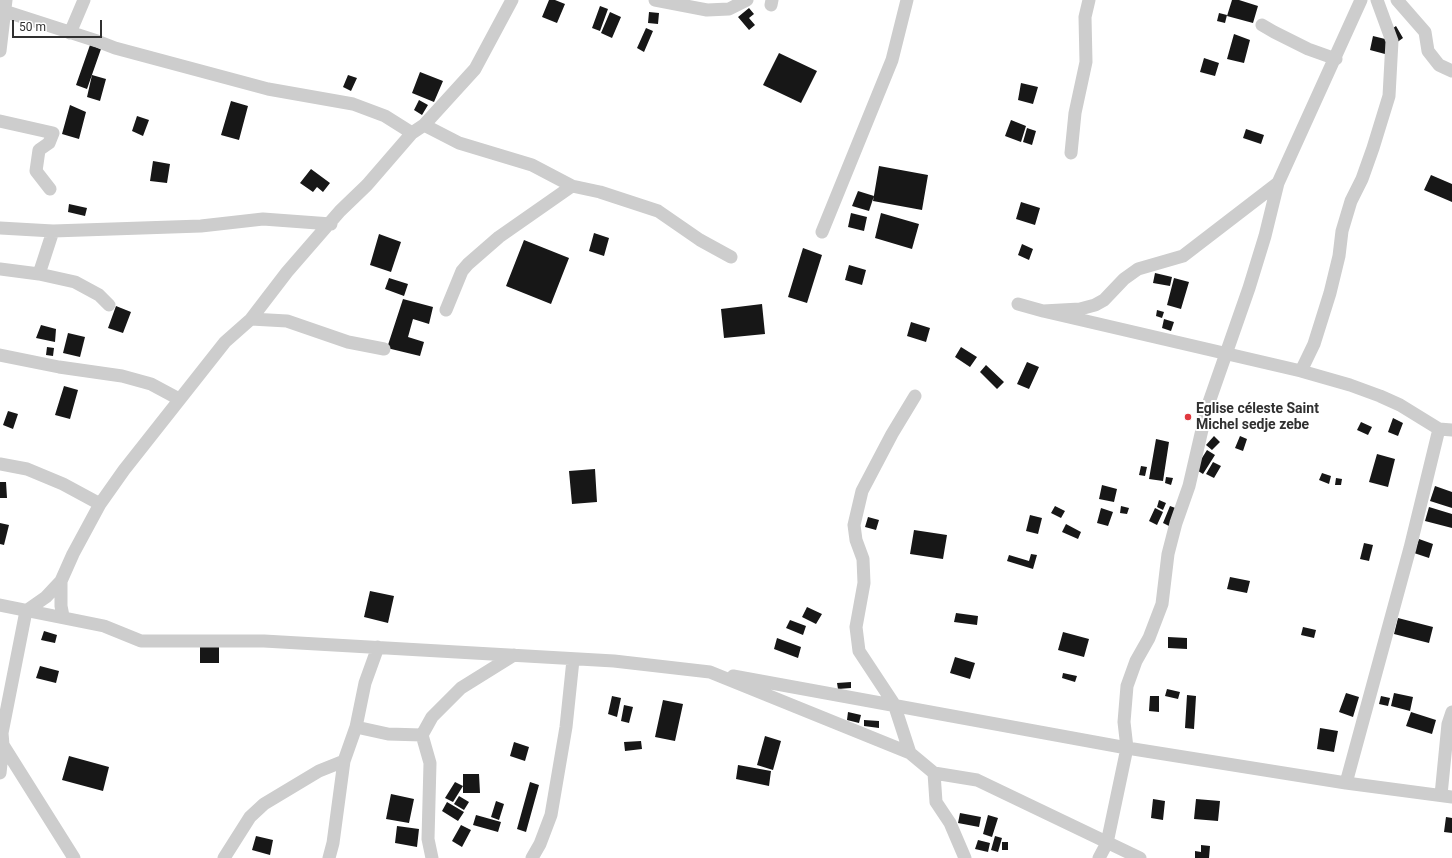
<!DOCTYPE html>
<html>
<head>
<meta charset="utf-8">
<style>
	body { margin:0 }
	#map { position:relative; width:1452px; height:858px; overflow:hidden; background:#fff; font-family:Roboto,sans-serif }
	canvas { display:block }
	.scale { position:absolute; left:12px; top:20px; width:90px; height:18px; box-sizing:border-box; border:2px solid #303030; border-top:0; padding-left:5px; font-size:12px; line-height:14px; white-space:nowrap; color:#303030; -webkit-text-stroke:3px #fff; paint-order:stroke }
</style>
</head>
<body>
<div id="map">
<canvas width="1452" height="858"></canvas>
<div class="scale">50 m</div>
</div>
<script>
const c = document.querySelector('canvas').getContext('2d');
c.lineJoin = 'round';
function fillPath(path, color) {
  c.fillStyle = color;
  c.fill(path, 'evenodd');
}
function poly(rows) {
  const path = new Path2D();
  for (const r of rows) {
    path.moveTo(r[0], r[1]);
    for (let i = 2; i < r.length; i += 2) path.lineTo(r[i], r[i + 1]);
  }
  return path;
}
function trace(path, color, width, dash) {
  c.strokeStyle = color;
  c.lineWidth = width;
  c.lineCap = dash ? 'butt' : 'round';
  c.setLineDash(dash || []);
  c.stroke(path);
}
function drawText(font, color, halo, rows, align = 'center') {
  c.font = font + ' Roboto,sans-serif';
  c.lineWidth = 4;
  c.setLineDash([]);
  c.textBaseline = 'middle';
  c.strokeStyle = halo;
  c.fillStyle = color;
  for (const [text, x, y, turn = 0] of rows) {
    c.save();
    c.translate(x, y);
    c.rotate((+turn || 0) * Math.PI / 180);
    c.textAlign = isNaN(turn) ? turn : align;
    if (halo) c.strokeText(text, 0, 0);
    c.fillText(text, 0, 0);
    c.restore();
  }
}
fillPath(poly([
	[549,0,555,0,565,4,557,23,542,17],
	[1232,0,1239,0,1258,6,1253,23,1227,16],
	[600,6,608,9,600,31,592,28],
	[749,8,754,14,749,18,755,25,749,30,738,17],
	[610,12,621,17,612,38,601,33],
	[649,12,659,13,658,24,648,23],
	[1219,13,1227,15,1225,23,1217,21],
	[1396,26,1403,38,1396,43,1389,31],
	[646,28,653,31,644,52,637,48],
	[1234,34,1250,40,1244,63,1227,59],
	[1373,36,1389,40,1385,54,1370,50],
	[90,45,101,49,87,89,76,85],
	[779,53,817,71,801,103,763,85],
	[1204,58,1219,63,1215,76,1200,72],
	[420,72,443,81,434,102,412,93],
	[92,75,106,79,100,101,87,97],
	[348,75,357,78,351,91,343,87],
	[1021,83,1038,87,1033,104,1018,100],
	[419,100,428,105,422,115,414,110],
	[231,101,248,106,239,140,221,135],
	[70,105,86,112,79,139,62,134],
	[137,116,149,120,143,136,132,131],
	[1011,120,1026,126,1021,142,1005,136],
	[1027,128,1036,131,1032,145,1023,142],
	[1246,129,1264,135,1261,144,1243,138],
	[153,161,170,164,167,183,150,181],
	[879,166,928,175,922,210,873,201],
	[311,169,330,183,323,192,317,187,313,192,300,183],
	[1431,175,1452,184,1452,202,1424,190],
	[858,191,874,196,869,211,852,206],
	[1021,202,1040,208,1035,225,1016,219],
	[69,204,87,208,85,216,68,212],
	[851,213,867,217,864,231,848,227],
	[881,213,919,224,912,249,875,238],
	[594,233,609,238,604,256,589,251],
	[379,234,401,242,391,272,370,265],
	[524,240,569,258,551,304,506,286],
	[1022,244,1033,249,1029,260,1018,255],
	[803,248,822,255,807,303,788,297],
	[849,265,866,270,862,285,845,280],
	[1155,273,1172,277,1170,286,1153,283],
	[389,278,408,284,404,296,385,289],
	[1174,278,1189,282,1181,309,1167,305],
	[403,299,433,307,429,324,413,319,408,337,424,342,420,356,387,348],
	[762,304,765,334,724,338,721,309],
	[116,306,131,312,123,333,108,328],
	[1157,310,1164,312,1162,318,1156,316],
	[1164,319,1174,322,1171,331,1162,328],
	[911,322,930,328,926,342,907,336],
	[41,325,56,329,55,342,36,338],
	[68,333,85,337,80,357,63,353],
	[47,347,54,348,53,356,46,355],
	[961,347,977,357,970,367,955,357],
	[1027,362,1039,367,1029,389,1017,384],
	[986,365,1004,382,997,389,980,372],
	[64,386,78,390,70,419,55,415],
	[8,411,18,414,13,429,3,425],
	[1393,418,1403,423,1398,436,1388,432],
	[1361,422,1372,427,1368,435,1357,430],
	[1214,436,1220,442,1212,450,1206,445],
	[1240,436,1247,439,1243,451,1235,448],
	[1156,439,1169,442,1163,481,1149,479],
	[1207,450,1215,455,1203,474,1195,469],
	[1377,454,1395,459,1388,487,1369,482],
	[1213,462,1221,466,1214,478,1206,474],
	[1141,466,1147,467,1145,476,1139,475],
	[595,469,597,502,572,504,569,471],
	[1322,473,1331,476,1329,484,1319,480],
	[1166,477,1173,478,1171,485,1165,483],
	[1336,478,1342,479,1341,485,1335,485],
	[0,482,6,482,7,498,0,498],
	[1102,485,1117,489,1114,502,1099,499],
	[1435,486,1452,492,1452,508,1430,501],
	[1159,500,1166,503,1163,510,1157,507],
	[1055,506,1065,511,1061,518,1051,513],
	[1121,506,1129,508,1127,514,1120,513],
	[1170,506,1178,509,1171,527,1163,523],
	[1429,507,1452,514,1452,528,1425,521],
	[1101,508,1113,512,1108,526,1097,523],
	[1155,508,1163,512,1157,525,1149,521],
	[1030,515,1042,518,1038,534,1026,531],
	[868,517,879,520,876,530,865,527],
	[0,523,9,525,4,545,0,544],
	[1066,524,1081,532,1078,539,1062,532],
	[914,530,947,535,943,559,910,554],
	[1419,539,1433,544,1429,558,1414,553],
	[1364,543,1373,545,1369,561,1360,559],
	[1031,554,1037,555,1033,569,1007,561,1009,555,1029,561],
	[1230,577,1250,581,1247,593,1227,589],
	[370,591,394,596,388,623,364,617],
	[807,607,822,614,816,624,802,617],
	[956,613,978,616,977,625,954,622],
	[1398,618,1433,627,1429,643,1394,634],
	[790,620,806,626,803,635,786,628],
	[1303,627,1316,630,1314,638,1301,635],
	[44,631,57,635,55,643,41,640],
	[1063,632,1089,639,1084,657,1058,650],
	[1168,637,1187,638,1187,649,1168,648],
	[777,638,801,647,798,658,774,649],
	[200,645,219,645,219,663,200,663],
	[955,657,975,663,970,679,950,673],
	[40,666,59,671,56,683,36,678],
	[1063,673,1077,676,1075,682,1062,678],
	[851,682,851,688,838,689,837,683],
	[1167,689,1180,692,1178,699,1165,696],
	[1346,693,1359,697,1353,717,1339,712],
	[1394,693,1413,697,1410,711,1391,706],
	[1187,695,1196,696,1194,729,1185,728],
	[612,696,621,698,617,717,608,714],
	[1150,696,1159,696,1159,712,1149,711],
	[1381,696,1390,698,1388,706,1379,704],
	[663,700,683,704,675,741,655,737],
	[624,705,633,707,629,723,621,721],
	[848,712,861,715,859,723,847,720],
	[1411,712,1436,720,1432,734,1406,726],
	[864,720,879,721,879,728,864,726],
	[1320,728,1338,731,1334,752,1317,749],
	[765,736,781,741,773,770,757,765],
	[641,741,642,749,625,751,624,742],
	[514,742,529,747,525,761,510,756],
	[69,756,109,767,103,791,62,780],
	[738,765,771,771,769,786,736,779],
	[463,774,479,774,480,793,463,793],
	[455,782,463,786,453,802,445,798],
	[530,782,539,785,526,832,517,829],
	[391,794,414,799,409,823,386,819],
	[459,796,469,802,464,810,454,804],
	[1153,799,1165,801,1163,820,1151,818],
	[1196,799,1220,801,1218,821,1194,819],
	[496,801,504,804,499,820,491,817],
	[447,802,464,812,458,821,442,811],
	[960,813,981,817,979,827,958,823],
	[476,815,501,822,498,832,473,825],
	[988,815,998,818,992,837,983,834],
	[1446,817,1452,818,1452,833,1444,832],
	[461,825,471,830,462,847,452,841],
	[397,826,419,829,417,847,395,843],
	[256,836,273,840,270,855,252,850],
	[995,836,1002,838,998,852,991,850],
	[978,840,990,843,988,852,975,849],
	[1002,842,1008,842,1008,850,1002,850],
	[1201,845,1210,846,1209,858,1195,858,1195,851,1201,852]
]), '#171717');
trace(poly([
	[655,0,707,10,729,9,747,0],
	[1397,0,1425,32,1428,51,1439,65,1452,71],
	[771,5,772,0],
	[4,11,97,41,115,48,268,89,353,104,385,116,412,133],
	[1262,25,1274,32,1308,49,1336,59],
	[70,33,84,0],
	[0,51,6,0],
	[0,121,53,133,49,143,39,150,36,171,50,189],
	[424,125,459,143,532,165,572,186,499,237,468,264,462,271,446,310],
	[1071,153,1075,113,1086,62,1085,17,1089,0],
	[572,186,600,192,658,211,700,240,731,257],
	[0,228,53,231,201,226,263,219,331,224],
	[822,232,892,60,907,0],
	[0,269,39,274,75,282,99,295,109,305],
	[39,274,53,231],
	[1018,304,1043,311,1080,309,1095,305,1104,300,1124,279,1138,269,1183,256,1278,183],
	[1043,311,1301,371,1314,344,1330,293,1339,256,1342,231,1351,201,1362,179,1373,148,1389,96,1392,41,1377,0],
	[251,319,287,321,348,342,384,349],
	[0,355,59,367,122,376,151,384,179,399],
	[1301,371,1350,385,1380,396,1400,405,1439,429,1452,430],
	[0,464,27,469,63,484,100,504],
	[0,605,104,626,141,641,264,641,614,661,710,672,910,753,934,773,977,780,1140,858],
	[63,616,61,606,61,581,73,554,100,504,124,470,225,342,251,319,287,272,340,211,367,185,412,133,424,125,475,69,512,0],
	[733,676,1127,748,1346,783,1452,797],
	[356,727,365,683,378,647],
	[422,735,430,763,428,839,432,858],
	[3,745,74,858],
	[910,753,894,704,859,651,856,627,864,583,863,559,856,540,854,525,862,491,892,434,915,396],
	[0,773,3,745,2,733,26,611,46,597,61,581],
	[934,773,936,802,950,823,965,858],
	[1346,783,1410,548,1439,429],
	[1441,795,1448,724,1452,712],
	[224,858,250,817,264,804,319,771,344,761,356,727,388,734,422,735,432,717,461,688,514,655],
	[329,858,333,843,344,761],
	[532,858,540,844,551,815,566,727,573,660],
	[1099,858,1107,843,1127,748,1124,722,1127,686,1136,661,1149,638,1162,604,1168,554,1176,523,1189,486,1207,408,1249,288,1265,236,1278,183,1361,0]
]), '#cdcdcd', 13);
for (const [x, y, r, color] of [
	[1188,417,4,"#e0383f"]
]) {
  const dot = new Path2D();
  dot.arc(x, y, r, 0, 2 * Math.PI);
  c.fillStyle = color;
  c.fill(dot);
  trace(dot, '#fff', 1.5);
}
drawText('bold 14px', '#303030', '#fff', [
	["Eglise céleste Saint",1196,409],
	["Michel sedje zebe",1196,425]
], 'left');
</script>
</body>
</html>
